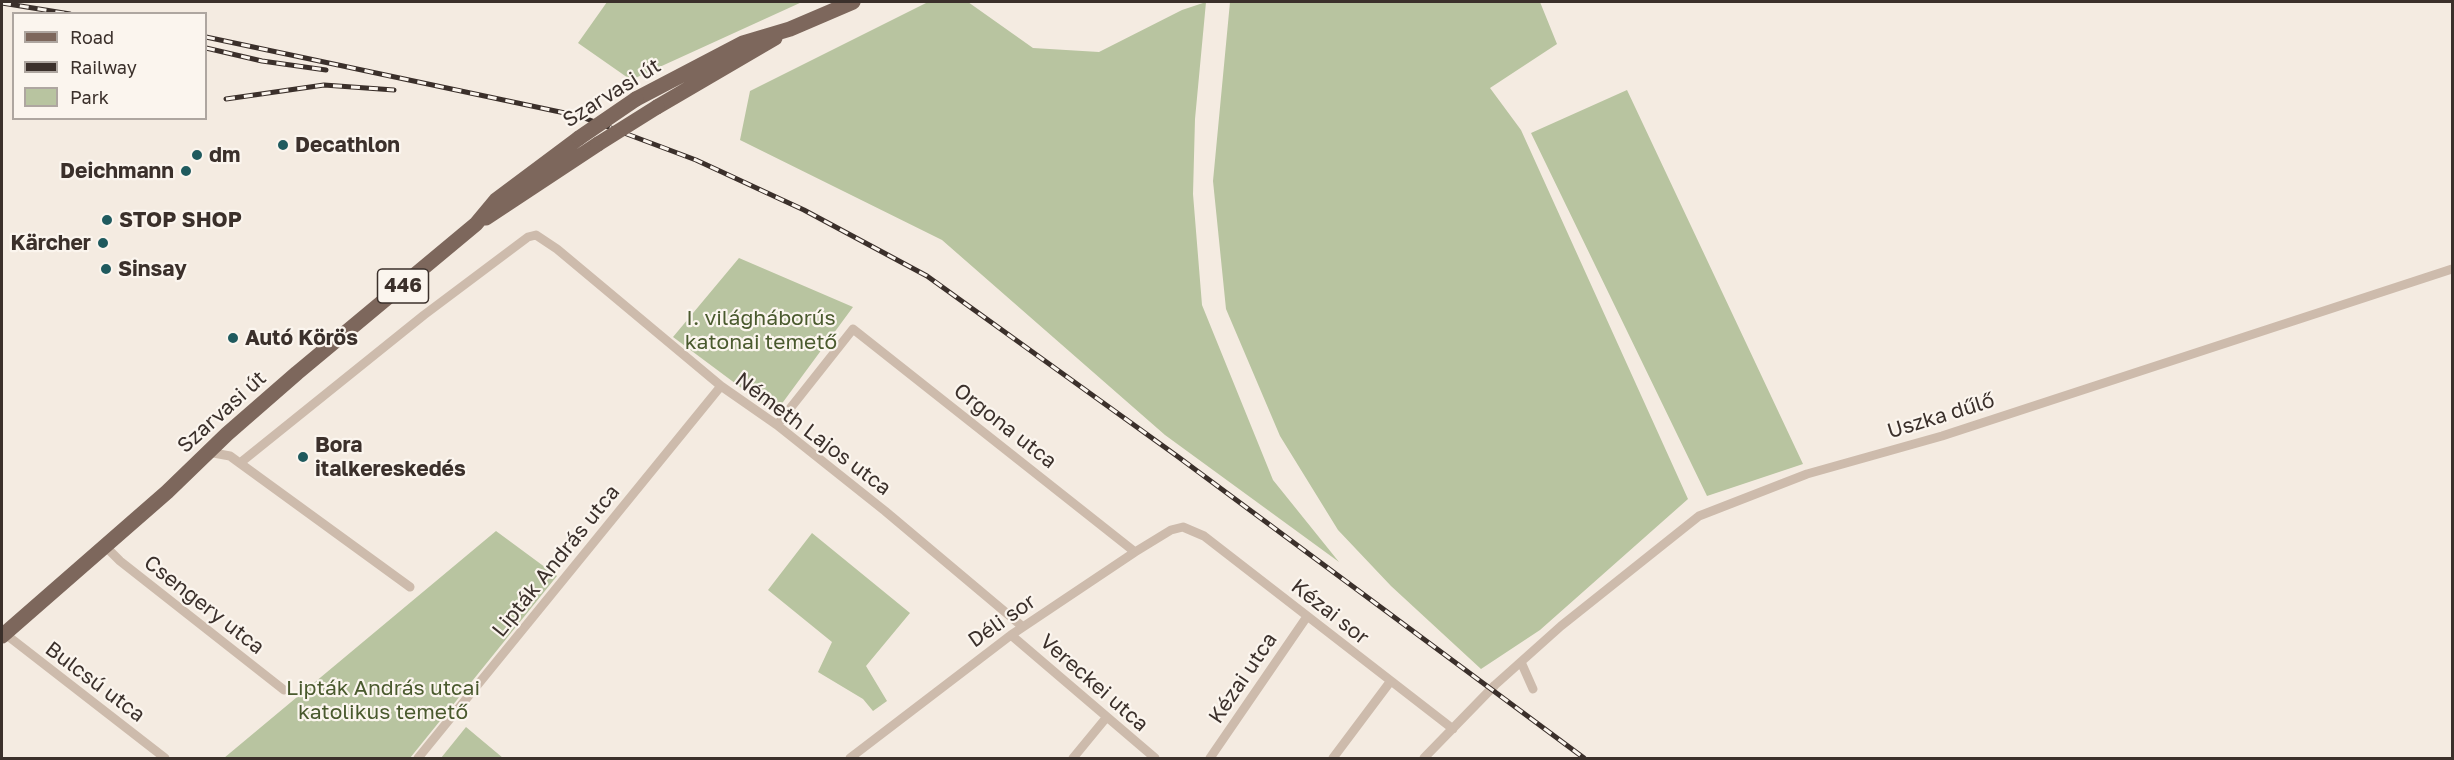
<!DOCTYPE html>
<html>
<head>
<meta charset="utf-8">
<style>
	body { margin:0 }
	#map { position:relative; width:2454px; height:760px; overflow:hidden; background:#f4ebe1; font-family:"Golos Text",sans-serif }
	canvas { display:block }
	.frame { position:absolute; inset:0; border:3px solid #3b302b; pointer-events:none }
	.legend { position:absolute; left:12px; top:12px; width:195px; height:108px; box-sizing:border-box; background:#fbf5ee; border:2px solid #aea6a0; margin:0; padding:8px 10px; list-style:none; font-size:18px; color:#3b302b }
	.legend li { display:flex; align-items:center; gap:12px; height:30px }
	.legend b { width:30px; border:2px solid #aea6a0 }
</style>
</head>
<body>
<div id="map">
<canvas width="2454" height="760"></canvas>
<div class="frame"></div>
<ul class="legend">
<li><b style="height:8px;background:#7d675c"></b>Road</li>
<li><b style="height:8px;background:#3b302b"></b>Railway</li>
<li><b style="height:16px;background:#b8c4a0"></b>Park</li>
</ul>
</div>
<script>
const c = document.querySelector('canvas').getContext('2d');
c.lineJoin = 'round';
function fillPath(path, color) {
  c.fillStyle = color;
  c.fill(path, 'evenodd');
}
function poly(rows) {
  const path = new Path2D();
  for (const r of rows) {
    path.moveTo(r[0], r[1]);
    for (let i = 2; i < r.length; i += 2) path.lineTo(r[i], r[i + 1]);
  }
  return path;
}
function trace(path, color, width, dash) {
  c.strokeStyle = color;
  c.lineWidth = width;
  c.lineCap = dash ? 'butt' : 'round';
  c.setLineDash(dash || []);
  c.stroke(path);
}
function drawText(font, color, halo, rows, align = 'center') {
  c.font = font + ' "Golos Text",sans-serif';
  c.lineWidth = 4.5;
  c.setLineDash([]);
  c.textBaseline = 'middle';
  c.strokeStyle = halo;
  c.fillStyle = color;
  for (const [text, x, y, turn = 0] of rows) {
    c.save();
    c.translate(x, y);
    c.rotate((+turn || 0) * Math.PI / 180);
    c.textAlign = isNaN(turn) ? turn : align;
    if (halo) c.strokeText(text, 0, 0);
    c.fillText(text, 0, 0);
    c.restore();
  }
}
fillPath(poly([
	[607,2,802,2,631,80,578,43],
	[928,2,968,2,1033,48,1099,52,1182,10,1206,2,1195,119,1193,194,1202,305,1273,480,1339,562,1165,435,942,240,740,140,750,91],
	[1230,2,1540,2,1557,44,1490,88,1521,130,1688,499,1540,630,1481,669,1391,586,1338,530,1280,436,1226,309,1213,181],
	[1627,90,1803,464,1707,496,1531,133],
	[739,258,853,307,775,413,673,337],
	[496,531,557,576,410,758,224,758],
	[812,533,910,613,866,666,887,701,873,711,863,699,818,672,832,642,768,590],
	[466,727,503,758,441,758]
]), '#b8c4a0');
trace(poly([
	[777,425,853,329,1135,552],
	[208,452,230,456,410,587],
	[240,463,424,315,528,237,536,235,557,249,721,386,777,425,885,511,1023,627],
	[105,546,120,561,284,690],
	[4,633,165,758],
	[1011,635,1155,758],
	[1521,662,1533,689],
	[418,758,721,386],
	[850,758,1011,635,1135,552,1171,530,1183,527,1204,536,1453,729],
	[1073,758,1106,718],
	[1210,758,1306,618],
	[1333,758,1390,682],
	[1424,758,1495,685,1561,626,1699,516,1807,474,1942,436,2452,269]
]), '#cdbbac', 9);
trace(poly([
	[636,99,743,43,790,29,853,2],
	[657,107,775,38],
	[486,218,598,144],
	[2,636,167,492,227,434,297,373,476,224,496,200,579,138]
]), '#7d675c', 15);
const rail = poly([
	[2,3,70,14],
	[206,37,579,116,696,160,804,210,927,276,1177,456,1584,758],
	[206,48,262,61,326,70],
	[226,99,324,85,394,90]
]);
trace(rail, '#3b302b', 5);
trace(rail, '#fbf5ee', 3, [9]);
trace(poly([
	[579,138,636,99],
	[598,144,657,107]
]), '#7d675c', 15);
for (const [x, y, r, color] of [
	[283,145,6,"#1f5a5e"],
	[197,155,6,"#1f5a5e"],
	[186,171,6,"#1f5a5e"],
	[107,220,6,"#1f5a5e"],
	[103,243,6,"#1f5a5e"],
	[106,269,6,"#1f5a5e"],
	[233,338,6,"#1f5a5e"],
	[303,457,6,"#1f5a5e"]
]) {
  const dot = new Path2D();
  dot.arc(x, y, r, 0, 2 * Math.PI);
  c.fillStyle = color;
  c.fill(dot);
  trace(dot, '#fbf5ee', 2);
}
for (const [x, y, w] of [
	[403,286,51]
]) {
  const box = new Path2D();
  box.roundRect(x - w / 2, y - 17, w, 34, 4.5);
  c.fillStyle = '#fbf5ee';
  c.fill(box);
  trace(box, '#3b302b', 1.5);
}
drawText('bold 20px', '#3b302b', null, [
	["446",403,286]
]);
drawText('21px', '#3b302b', '#fbf5ee', [
	["Szarvasi út",612,93,-32],
	["Szarvasi út",222,412,-42],
	["Uszka dűlő",1941,416,-17],
	["Orgona utca",1005,426,38],
	["Németh Lajos utca",813,434,37],
	["Lipták András utca",556,561,-51],
	["Csengery utca",204,605,38],
	["Kézai sor",1330,612,38],
	["Déli sor",1002,621,-35],
	["Kézai utca",1243,678,-56],
	["Bulcsú utca",95,682,37],
	["Vereckei utca",1094,683,41]
]);
drawText('bold 21px', '#3b302b', '#fbf5ee', [
	["Decathlon",295,145],
	["dm",209,155],
	["Deichmann",174,171,"right"],
	["STOP SHOP",119,220],
	["Kärcher",91,243,"right"],
	["Sinsay",118,269],
	["Autó Körös",245,338],
	["Bora",315,445],
	["italkereskedés",315,469]
], 'left');
drawText('21px', '#4a5a2e', '#fbf5ee', [
	["I. világháborús",761,318],
	["katonai temető",761,342],
	["Lipták András utcai",383,688],
	["katolikus temető",383,712]
]);
</script>
</body>
</html>
